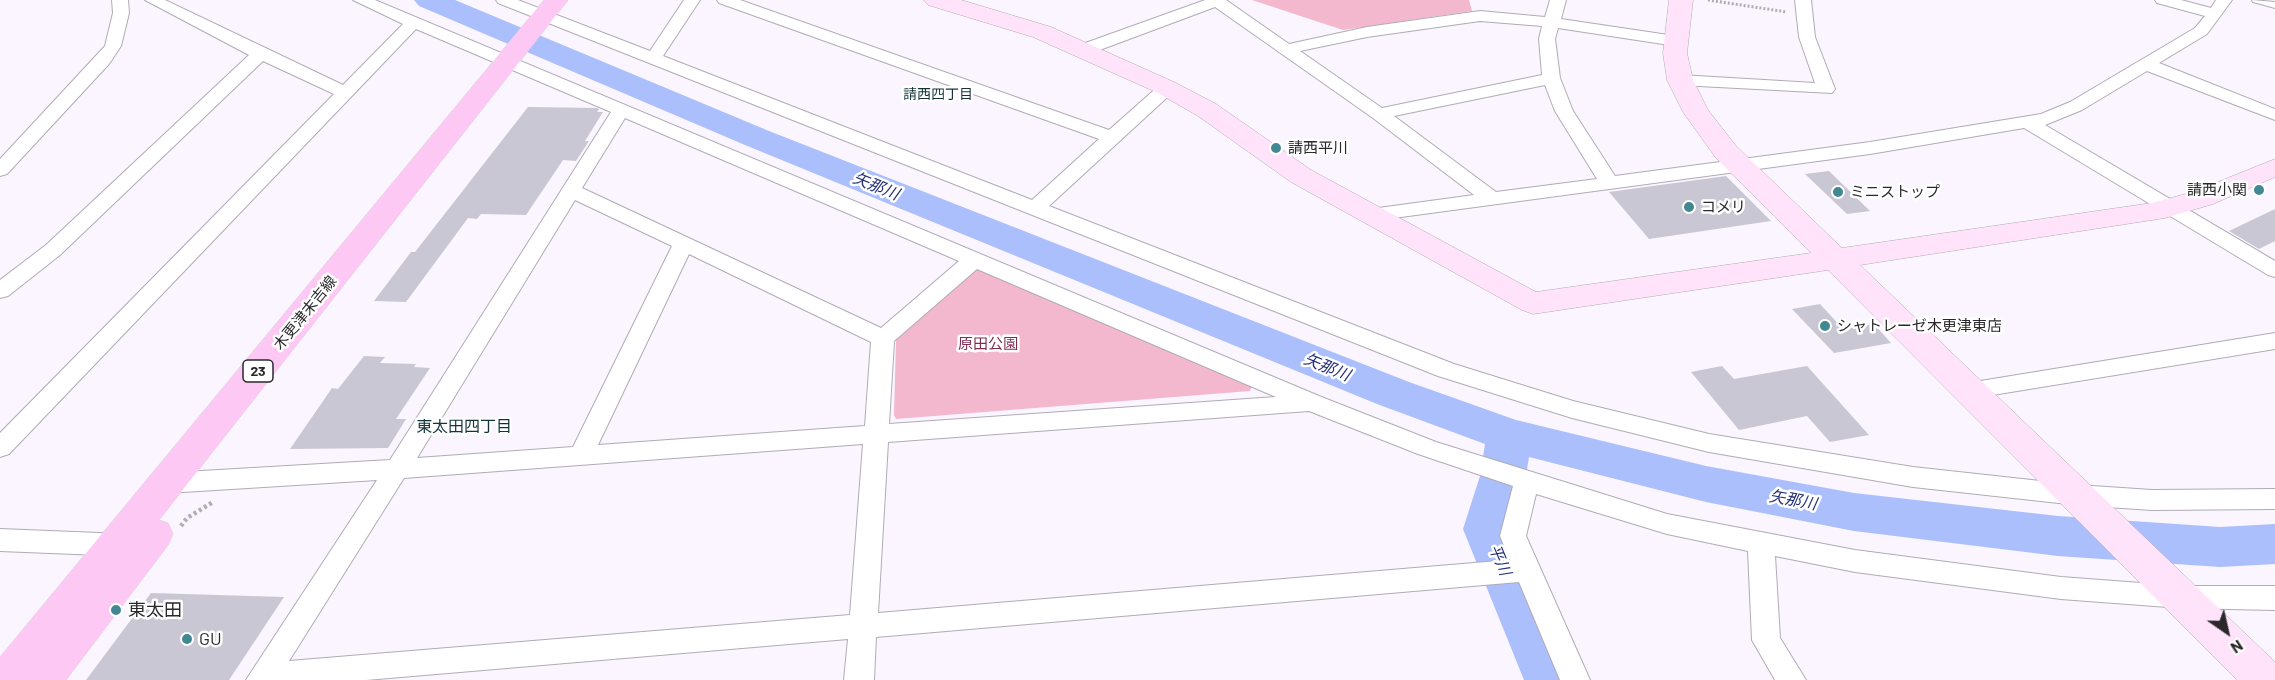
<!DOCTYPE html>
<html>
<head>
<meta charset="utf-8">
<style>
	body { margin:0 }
	#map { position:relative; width:2275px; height:680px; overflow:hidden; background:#faf5fe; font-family:Barlow,sans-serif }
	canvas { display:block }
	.north { position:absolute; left:2197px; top:602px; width:60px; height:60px; -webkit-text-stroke:4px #fff; paint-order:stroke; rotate:146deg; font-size:16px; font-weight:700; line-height:24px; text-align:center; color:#2a282c }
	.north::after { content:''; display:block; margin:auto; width:21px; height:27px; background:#2a282c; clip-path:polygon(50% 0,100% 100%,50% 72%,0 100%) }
</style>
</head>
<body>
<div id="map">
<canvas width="2275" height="680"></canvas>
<div class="north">N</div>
</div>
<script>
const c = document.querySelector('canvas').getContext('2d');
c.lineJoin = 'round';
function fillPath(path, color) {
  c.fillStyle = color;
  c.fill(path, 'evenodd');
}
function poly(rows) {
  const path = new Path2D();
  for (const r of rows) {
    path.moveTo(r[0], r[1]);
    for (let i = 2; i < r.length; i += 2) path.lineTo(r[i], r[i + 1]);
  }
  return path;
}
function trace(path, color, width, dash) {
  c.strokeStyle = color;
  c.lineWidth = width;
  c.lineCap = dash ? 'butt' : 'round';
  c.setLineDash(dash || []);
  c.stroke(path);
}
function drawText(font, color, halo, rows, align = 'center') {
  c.font = font + ' Barlow,"Noto Sans JP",sans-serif';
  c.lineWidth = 5;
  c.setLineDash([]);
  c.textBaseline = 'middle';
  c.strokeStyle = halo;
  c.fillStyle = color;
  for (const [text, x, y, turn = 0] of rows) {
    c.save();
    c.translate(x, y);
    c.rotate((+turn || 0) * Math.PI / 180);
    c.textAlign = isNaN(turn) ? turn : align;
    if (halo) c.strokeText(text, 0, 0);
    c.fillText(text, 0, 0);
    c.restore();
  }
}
fillPath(poly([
	[1252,0,1469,0,1472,11,1343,30],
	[972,268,982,269,1252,386,1250,391,896,419,894,415,896,340]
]), '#f3b8ce');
fillPath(poly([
	[414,0,455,0,769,131,1409,382,1516,420,1706,466,1854,493,2058,516,2220,527,2275,524,2275,564,2220,567,2058,556,1854,531,1706,502,1529,457,1526,476,1511,529,1578,680,1524,680,1463,529,1480,476,1485,444,1377,404,745,145,419,6,414,0]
]), '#abbffd');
fillPath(poly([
	[528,107,597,108,599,109,597,112,603,112,585,141,589,141,576,161,563,160,526,215,481,214,477,219,468,218,406,302,374,301,411,252,415,252],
	[1829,171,1870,211,1847,214,1805,174],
	[1726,176,1771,221,1649,239,1609,192],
	[2275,209,2275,241,2259,249,2229,231],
	[1820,304,1843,329,1874,324,1891,343,1834,353,1792,309],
	[364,356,385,357,380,363,416,364,414,367,430,368,396,419,406,419,388,448,290,449,332,388,338,389],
	[1722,366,1734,379,1807,366,1869,435,1830,442,1807,416,1739,430,1691,372],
	[151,593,284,597,229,680,86,680]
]), '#c9c7d3');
const lane = poly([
	[2252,0,2275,2,2275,8,2253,2,2252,0]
]);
const street = poly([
	[112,0,128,0,129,13,121,46,109,64,7,174,0,176,0,159,105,46,113,13,112,0],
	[145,0,165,0,343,85,403,24,353,0,375,0,1319,396,1436,442,1667,514,1855,550,2061,577,2181,586,2275,586,2275,610,2181,608,2061,599,1855,572,1775,556,1780,638,1806,680,1775,680,1752,640,1748,551,1667,534,1536,494,1526,536,1590,680,1560,680,1519,582,876,637,874,680,844,680,848,639,366,680,246,680,377,480,167,493,158,490,154,483,158,476,167,473,390,460,611,112,416,29,9,454,0,457,0,433,334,94,263,61,60,255,8,296,0,298,0,280,46,245,249,55,145,0],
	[625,118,959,261,881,328,582,188,625,118],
	[575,200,672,246,573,447,417,458,575,200],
	[689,254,871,342,865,426,598,445,689,254],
	[977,269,1276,397,889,424,894,341,977,269],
	[1309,411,1418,454,1513,486,1500,536,1510,560,878,613,888,442,1309,411],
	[863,444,850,615,289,661,404,478,863,444],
	[496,0,518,0,650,51,684,0,700,0,663,56,1032,200,1099,139,719,3,717,0,740,0,1109,130,1161,84,1173,84,1176,88,1173,92,1049,206,1454,364,1573,401,1709,434,1913,467,2077,485,2152,490,2275,489,2275,509,2152,510,2077,505,1913,487,1709,452,1572,418,1438,376,498,3,496,0],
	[1205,0,1226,0,1289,44,1367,27,1480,11,1545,17,1550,0,1566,0,1561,19,1682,37,1684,41,1676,46,1558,28,1555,39,1560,78,1573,111,1615,176,1870,142,2041,114,2070,102,2195,28,2205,16,2157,3,2155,0,2181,0,2211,8,2216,0,2232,0,2207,34,2159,63,2275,109,2275,120,2147,71,2082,110,2045,125,2275,261,2275,277,2268,275,2024,128,1870,154,1371,221,1364,219,1361,215,1364,211,1371,209,1474,195,1373,118,1215,7,1089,54,1083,55,1075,50,1077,46,1205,0],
	[1480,21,1542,26,1539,39,1542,75,1382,108,1300,51,1367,37,1480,21],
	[1545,85,1555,111,1597,179,1496,192,1394,116,1545,85],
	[1795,0,1811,0,1815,37,1835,89,1832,93,1680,85,1671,80,1680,75,1815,83,1799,37,1795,0],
	[2275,333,2275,349,1968,399,1960,397,1956,391,1960,385,1968,383,2275,333],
	[0,529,124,534,133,537,137,545,133,553,124,556,0,551,0,529]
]);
const secondary = poly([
	[924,0,961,0,1051,27,1176,83,1216,104,1311,170,1536,292,1811,253,1716,158,1683,112,1667,80,1663,53,1669,0,1693,0,1687,53,1693,80,1708,110,1736,146,1842,248,2152,203,2193,192,2275,159,2275,177,2213,204,2165,218,1860,265,2275,662,2275,680,2237,680,1828,270,1533,314,1522,310,1291,182,1198,116,1158,93,1033,37,928,5,924,0]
]);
const primary = poly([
	[544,0,568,0,159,520,168,523,173,534,168,545,66,680,0,680,0,657,544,0]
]);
trace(lane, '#b1abb5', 2);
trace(street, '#b1abb5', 2);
trace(secondary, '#b1abb5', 1);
trace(primary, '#d4d4d5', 1);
trace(poly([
	[1708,0,1787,12]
]), '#b1adb4', 3, [2, 2]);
trace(poly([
	[181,526,187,518,213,502]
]), '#b1adb4', 4.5, [3, 3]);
fillPath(lane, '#fff');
fillPath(street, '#fff');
fillPath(secondary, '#ffe3fa');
fillPath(primary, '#fec8f5');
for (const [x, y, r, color] of [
	[1276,148,6,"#428893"],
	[2259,190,6,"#428893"],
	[1838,192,6,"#428893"],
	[1689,207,6,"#428893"],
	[1825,326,6,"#428893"],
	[116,610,6,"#428893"],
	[187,639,6,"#428893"]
]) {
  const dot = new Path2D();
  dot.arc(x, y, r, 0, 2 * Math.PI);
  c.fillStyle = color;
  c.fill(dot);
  trace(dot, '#fff', 2);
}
drawText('14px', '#123439', '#fff', [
	["請西四丁目",938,94]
]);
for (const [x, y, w] of [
	[258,371,30]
]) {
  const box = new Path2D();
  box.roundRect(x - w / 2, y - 11, w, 22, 4.5);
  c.fillStyle = '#fff';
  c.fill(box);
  trace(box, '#2a282c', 1.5);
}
drawText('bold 14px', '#2a282c', null, [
	["23",258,371]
]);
drawText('15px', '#2a282c', '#fff', [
	["請西平川",1288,148],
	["請西小関",2247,190,"right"],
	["ミニストップ",1850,192],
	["コメリ",1701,207],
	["シャトレーゼ木更津東店",1837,326]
], 'left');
drawText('15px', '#2a282c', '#fff', [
	["木更津末吉線",305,313,-51]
]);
drawText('15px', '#7f2d53', '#fff', [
	["原田公園",988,344]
]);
drawText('italic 16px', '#232f75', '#fff', [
	["矢那川",876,186,22],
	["矢那川",1327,367,22],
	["矢那川",1793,500,10],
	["平川",1500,560,67]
]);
drawText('16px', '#123439', '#fff', [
	["東太田四丁目",464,427]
]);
drawText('18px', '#2a282c', '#fff', [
	["東太田",128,610],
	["GU",199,639]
], 'left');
</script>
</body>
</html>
